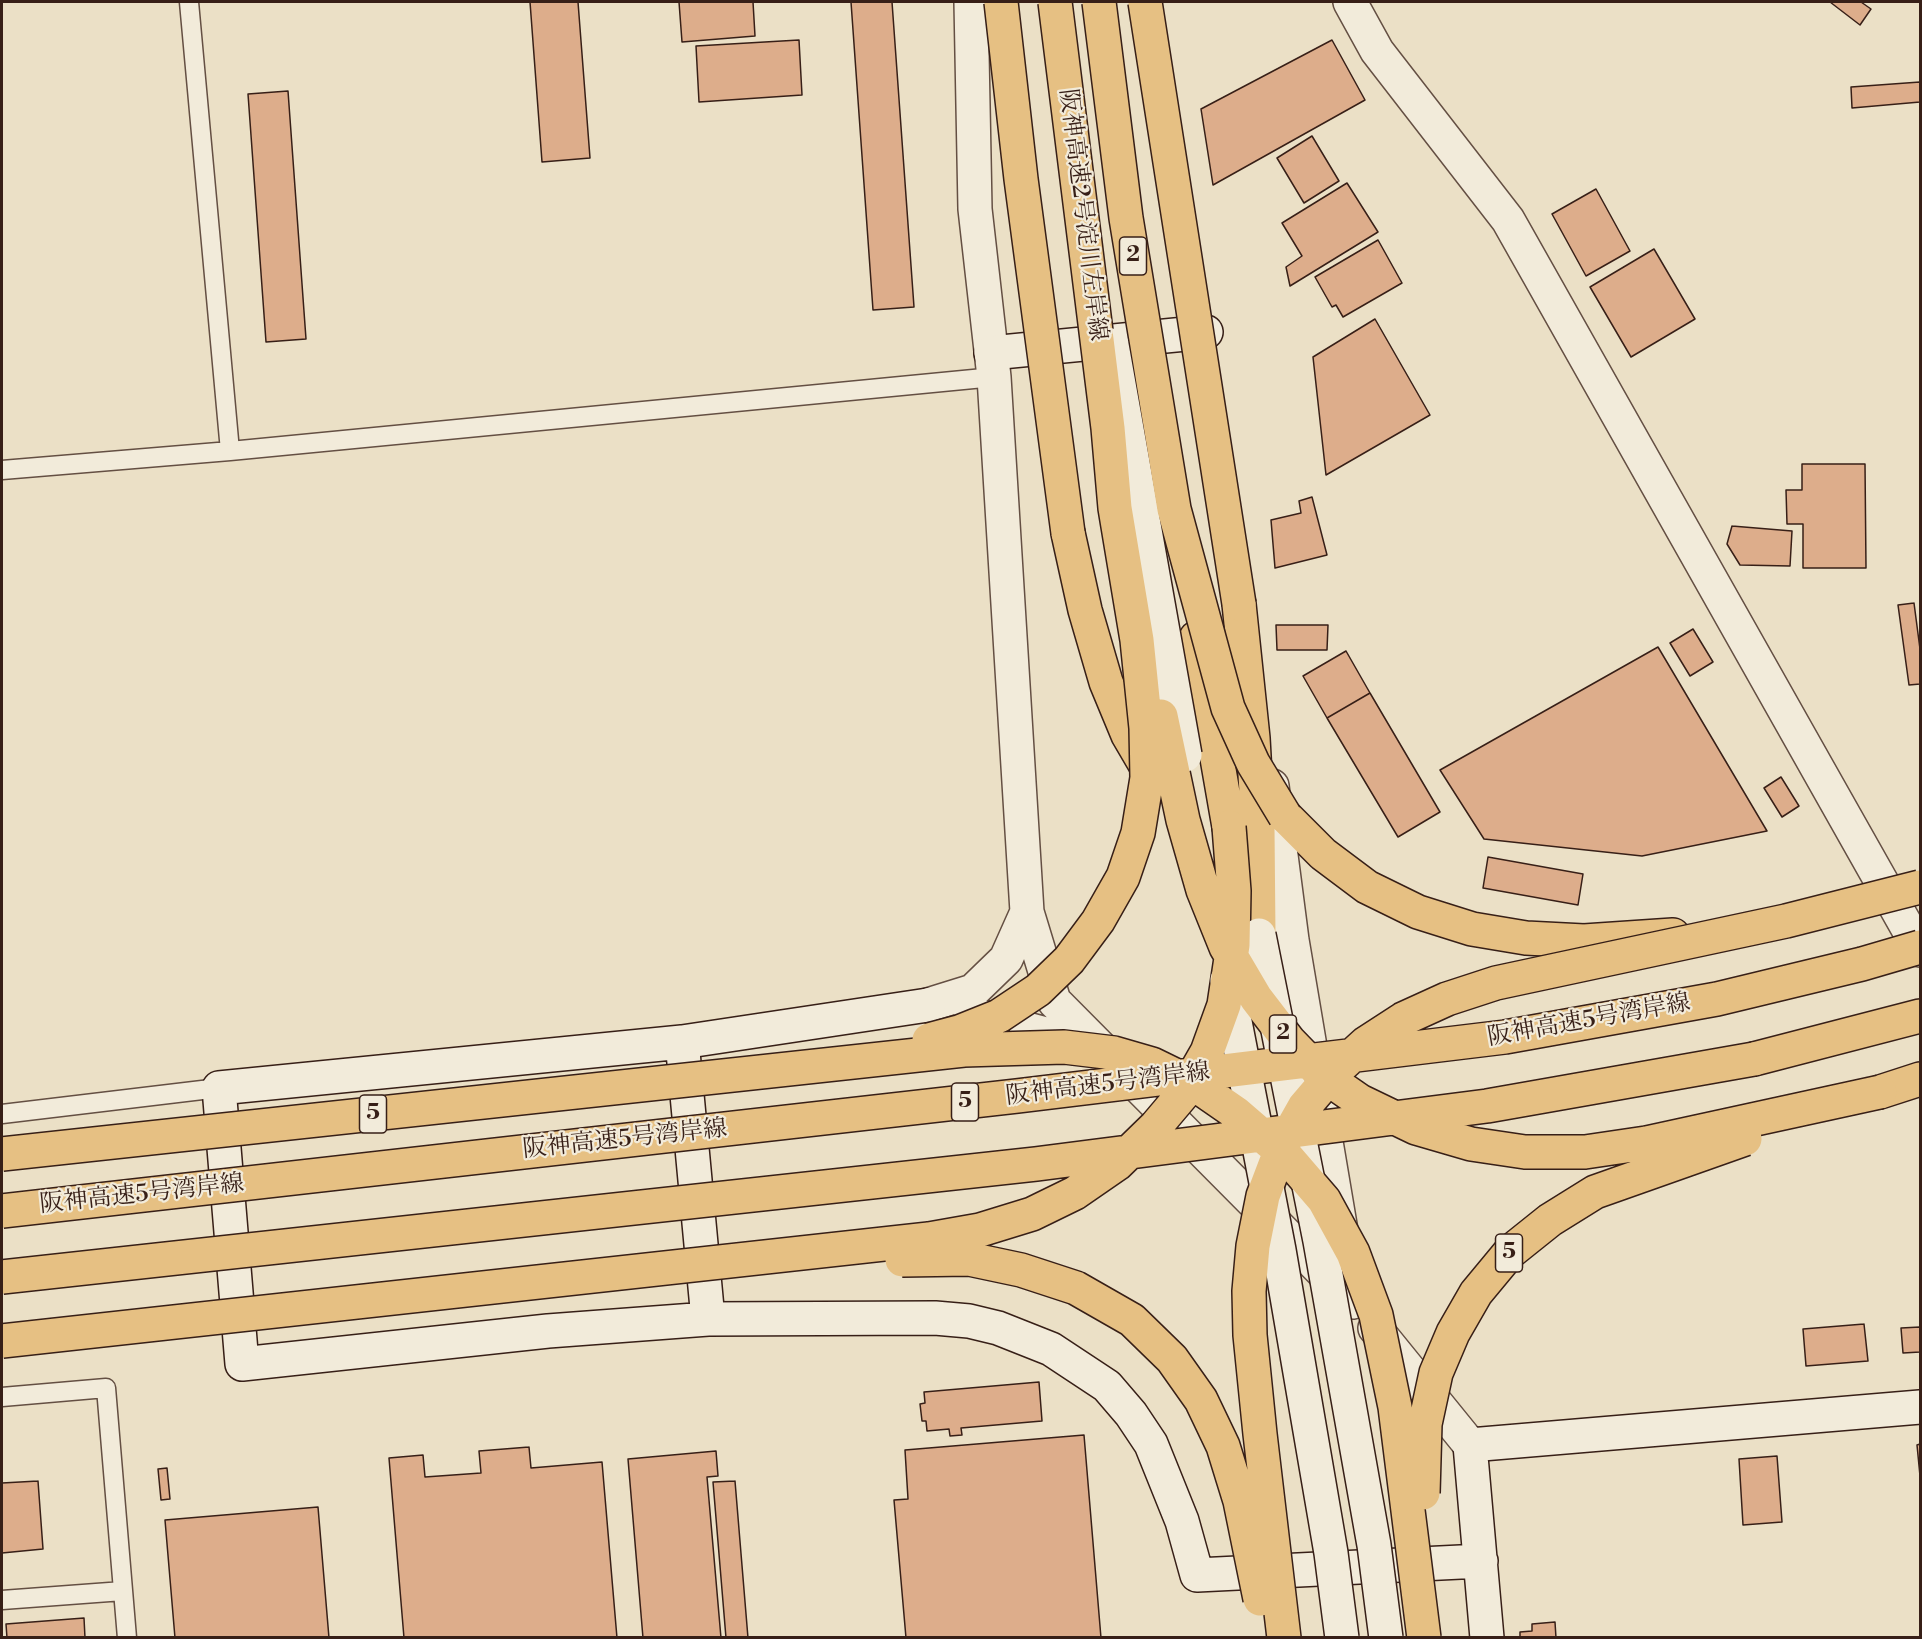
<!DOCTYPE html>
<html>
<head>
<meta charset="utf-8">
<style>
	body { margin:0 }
	#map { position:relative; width:1922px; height:1639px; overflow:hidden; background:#ebe0c6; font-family:"Libre Bodoni",serif }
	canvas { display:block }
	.frame { position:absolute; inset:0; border:3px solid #371f17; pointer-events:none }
</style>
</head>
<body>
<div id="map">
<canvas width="1922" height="1639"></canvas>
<div class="frame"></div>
</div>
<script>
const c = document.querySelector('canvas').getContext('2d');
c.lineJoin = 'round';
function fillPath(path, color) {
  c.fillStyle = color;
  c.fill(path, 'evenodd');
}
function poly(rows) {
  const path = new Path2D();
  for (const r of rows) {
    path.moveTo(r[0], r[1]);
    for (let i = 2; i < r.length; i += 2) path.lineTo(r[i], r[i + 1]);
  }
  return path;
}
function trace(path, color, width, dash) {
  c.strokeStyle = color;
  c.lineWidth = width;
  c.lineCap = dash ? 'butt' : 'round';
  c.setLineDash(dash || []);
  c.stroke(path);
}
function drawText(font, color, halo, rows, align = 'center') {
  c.font = font + ' "Libre Bodoni","Noto Serif JP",serif';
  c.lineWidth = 4.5;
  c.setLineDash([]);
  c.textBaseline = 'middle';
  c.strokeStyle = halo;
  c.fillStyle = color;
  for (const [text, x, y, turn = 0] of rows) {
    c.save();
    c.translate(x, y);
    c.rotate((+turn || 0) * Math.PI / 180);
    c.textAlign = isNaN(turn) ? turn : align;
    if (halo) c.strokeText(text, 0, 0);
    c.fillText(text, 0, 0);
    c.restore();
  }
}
const building = poly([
	[530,2,578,2,590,158,542,162,530,2],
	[679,2,753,2,755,36,682,42,679,2],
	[851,2,892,2,914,307,873,310,851,2],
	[1830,2,1861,2,1871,9,1860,25,1830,2],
	[799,40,802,95,699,102,696,46,799,40],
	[1332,40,1365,100,1213,185,1201,109,1332,40],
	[1920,82,1920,102,1852,108,1851,87,1920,82],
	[288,91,306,339,266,342,248,94,288,91],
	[1312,136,1339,181,1304,203,1277,158,1312,136],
	[1347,183,1378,232,1290,286,1286,267,1302,256,1282,223,1347,183],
	[1596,189,1630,251,1586,276,1552,214,1596,189],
	[1378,240,1402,283,1343,317,1336,305,1332,307,1315,277,1378,240],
	[1654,249,1695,319,1631,357,1590,287,1654,249],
	[1375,319,1430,415,1326,475,1313,357,1375,319],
	[1802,464,1865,464,1866,568,1803,568,1803,524,1787,524,1786,490,1802,490,1802,464],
	[1312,497,1327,555,1275,568,1271,520,1301,513,1299,501,1312,497],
	[1732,526,1792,531,1790,566,1740,565,1727,544,1732,526],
	[1914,603,1920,649,1920,684,1909,685,1898,605,1914,603],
	[1276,625,1328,625,1327,650,1277,650,1276,625],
	[1693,629,1713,662,1690,676,1670,643,1693,629],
	[1658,647,1767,831,1642,856,1484,839,1440,770,1658,647],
	[1346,651,1370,693,1327,718,1303,676,1346,651],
	[1370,693,1440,812,1398,837,1327,718,1370,693],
	[1781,777,1799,806,1782,817,1764,788,1781,777],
	[1488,857,1583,874,1578,905,1483,888,1488,857],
	[1864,1324,1868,1361,1806,1366,1803,1329,1864,1324],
	[1920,1327,1920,1352,1903,1353,1901,1328,1920,1327],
	[1039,1382,1042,1421,961,1428,962,1435,950,1436,949,1429,927,1431,926,1421,922,1421,920,1404,925,1403,924,1392,1039,1382],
	[1084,1435,1101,1638,906,1638,894,1500,908,1499,905,1450,1084,1435],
	[1920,1444,1920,1476,1917,1445,1920,1444],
	[529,1447,531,1468,602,1462,617,1638,404,1638,389,1458,423,1455,425,1477,481,1473,479,1451,529,1447],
	[716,1451,718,1476,707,1477,721,1638,643,1638,628,1459,716,1451],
	[1777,1456,1782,1522,1743,1525,1739,1459,1777,1456],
	[167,1468,170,1499,161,1500,158,1469,167,1468],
	[38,1481,43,1549,2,1553,2,1483,38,1481],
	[735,1481,748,1638,726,1638,713,1482,735,1481],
	[318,1507,329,1638,175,1638,165,1520,318,1507],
	[84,1618,85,1638,7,1638,6,1624,84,1618],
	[1555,1622,1556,1638,1520,1638,1520,1632,1532,1631,1532,1624,1555,1622]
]);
fillPath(building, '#ddad8b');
trace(building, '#371f17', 1.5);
const lane = poly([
	[189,2,230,451],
	[2,470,230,451,994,377],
	[2,1114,219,1088],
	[2,1397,106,1388,127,1638],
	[2,1600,123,1591]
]);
const street = poly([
	[1350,2,1377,51,1508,220,1920,950],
	[1272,786,1292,940,1353,1302],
	[1027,912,1054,1001,1336,1285],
	[928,1005,973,991,1006,959,1027,912,994,377,975,209,971,2],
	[971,1014,1049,1035,1076,1048],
	[1375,1328,1470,1445]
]);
const secondary = poly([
	[991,353,1206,332],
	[928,1005,682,1042,219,1088,242,1364,548,1331,708,1319,935,1318,969,1321,998,1328,1051,1349,1107,1386,1131,1414,1151,1444,1182,1521,1197,1575,1481,1561],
	[683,1052,708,1319],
	[1487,1638,1470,1445,1920,1407]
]);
const highway = poly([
	[1068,533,1085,610,1106,682,1128,735,1152,776],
	[1239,604,1253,738,1258,828,1259,935],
	[1196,638,1229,827],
	[1285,816,1323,854,1367,887,1418,912,1472,929,1526,938,1584,941,1673,935],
	[1754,1059,1920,1016],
	[1880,1092,1920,1079]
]);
trace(lane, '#644f43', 21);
trace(street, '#644f43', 36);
trace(secondary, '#371f17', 36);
trace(highway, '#371f17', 36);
trace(lane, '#f2ebda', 18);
trace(street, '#f2ebda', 33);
trace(secondary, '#f2ebda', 33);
trace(highway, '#e6c083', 33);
const secondaryBridge = poly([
	[1112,345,1185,755],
	[1259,935,1320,1241,1374,1545,1386,1638],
	[1227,980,1279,1250,1331,1553,1342,1638]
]);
const highwayBridge = poly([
	[1001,2,1021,179,1068,533],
	[1099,2,1126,218,1174,509,1228,708,1253,763,1285,816],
	[1145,2,1239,604],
	[1161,716,1183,820,1203,890,1226,947,1256,998,1289,1041,1321,1074,1360,1101,1416,1128,1471,1144,1525,1152,1585,1152,1646,1143,1880,1092],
	[929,1040,959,1032,999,1016,1038,990,1069,960,1098,921,1123,877,1138,833,1147,778,1146,728,1137,640,1115,508,1108,428,1055,2],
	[2,1154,964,1050,1064,1047,1114,1053,1152,1064,1197,1086,1236,1113,1287,1157,1324,1200,1353,1253,1376,1315,1395,1407,1424,1638],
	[2,1211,1017,1096,1505,1037,1717,999,1862,964,1920,947],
	[902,1260,969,1259,1021,1270,1076,1288,1132,1320,1172,1359,1201,1400,1223,1446,1240,1501,1260,1599],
	[2,1277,1036,1164,1487,1106,1754,1059],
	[2,1341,929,1239,980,1230,1032,1214,1075,1193,1117,1164,1156,1126,1183,1094,1207,1052,1224,1005,1233,945,1234,891,1229,827],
	[1423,1493,1425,1424,1436,1373,1453,1333,1476,1293,1510,1252,1550,1220,1595,1192,1745,1139],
	[1284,1638,1260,1434,1250,1335,1249,1291,1253,1246,1263,1196,1282,1146,1304,1107,1333,1073,1366,1043,1403,1019,1447,999,1496,983,1786,921,1920,887]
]);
trace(secondaryBridge, '#371f17', 36, []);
trace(highwayBridge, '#371f17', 36, []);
trace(secondaryBridge, '#f2ebda', 33);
trace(highwayBridge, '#e6c083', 33);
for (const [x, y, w] of [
	[1133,256,27],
	[1283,1034,27],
	[965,1102,27],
	[373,1114,27],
	[1509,1253,27]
]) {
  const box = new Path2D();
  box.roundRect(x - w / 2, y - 19, w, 38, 4.5);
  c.fillStyle = '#f2ebda';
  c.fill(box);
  trace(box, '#371f17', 1.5);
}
drawText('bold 22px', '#371f17', null, [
	["2",1133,256],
	["2",1283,1034],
	["5",965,1102],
	["5",373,1114],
	["5",1509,1253]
]);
drawText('24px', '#371f17', '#f2ebda', [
	["阪神高速2号淀川左岸線",1082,215,83],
	["阪神高速5号湾岸線",1589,1021,-10],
	["阪神高速5号湾岸線",1108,1085,-7],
	["阪神高速5号湾岸線",625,1140,-6],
	["阪神高速5号湾岸線",142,1195,-6]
]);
</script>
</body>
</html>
